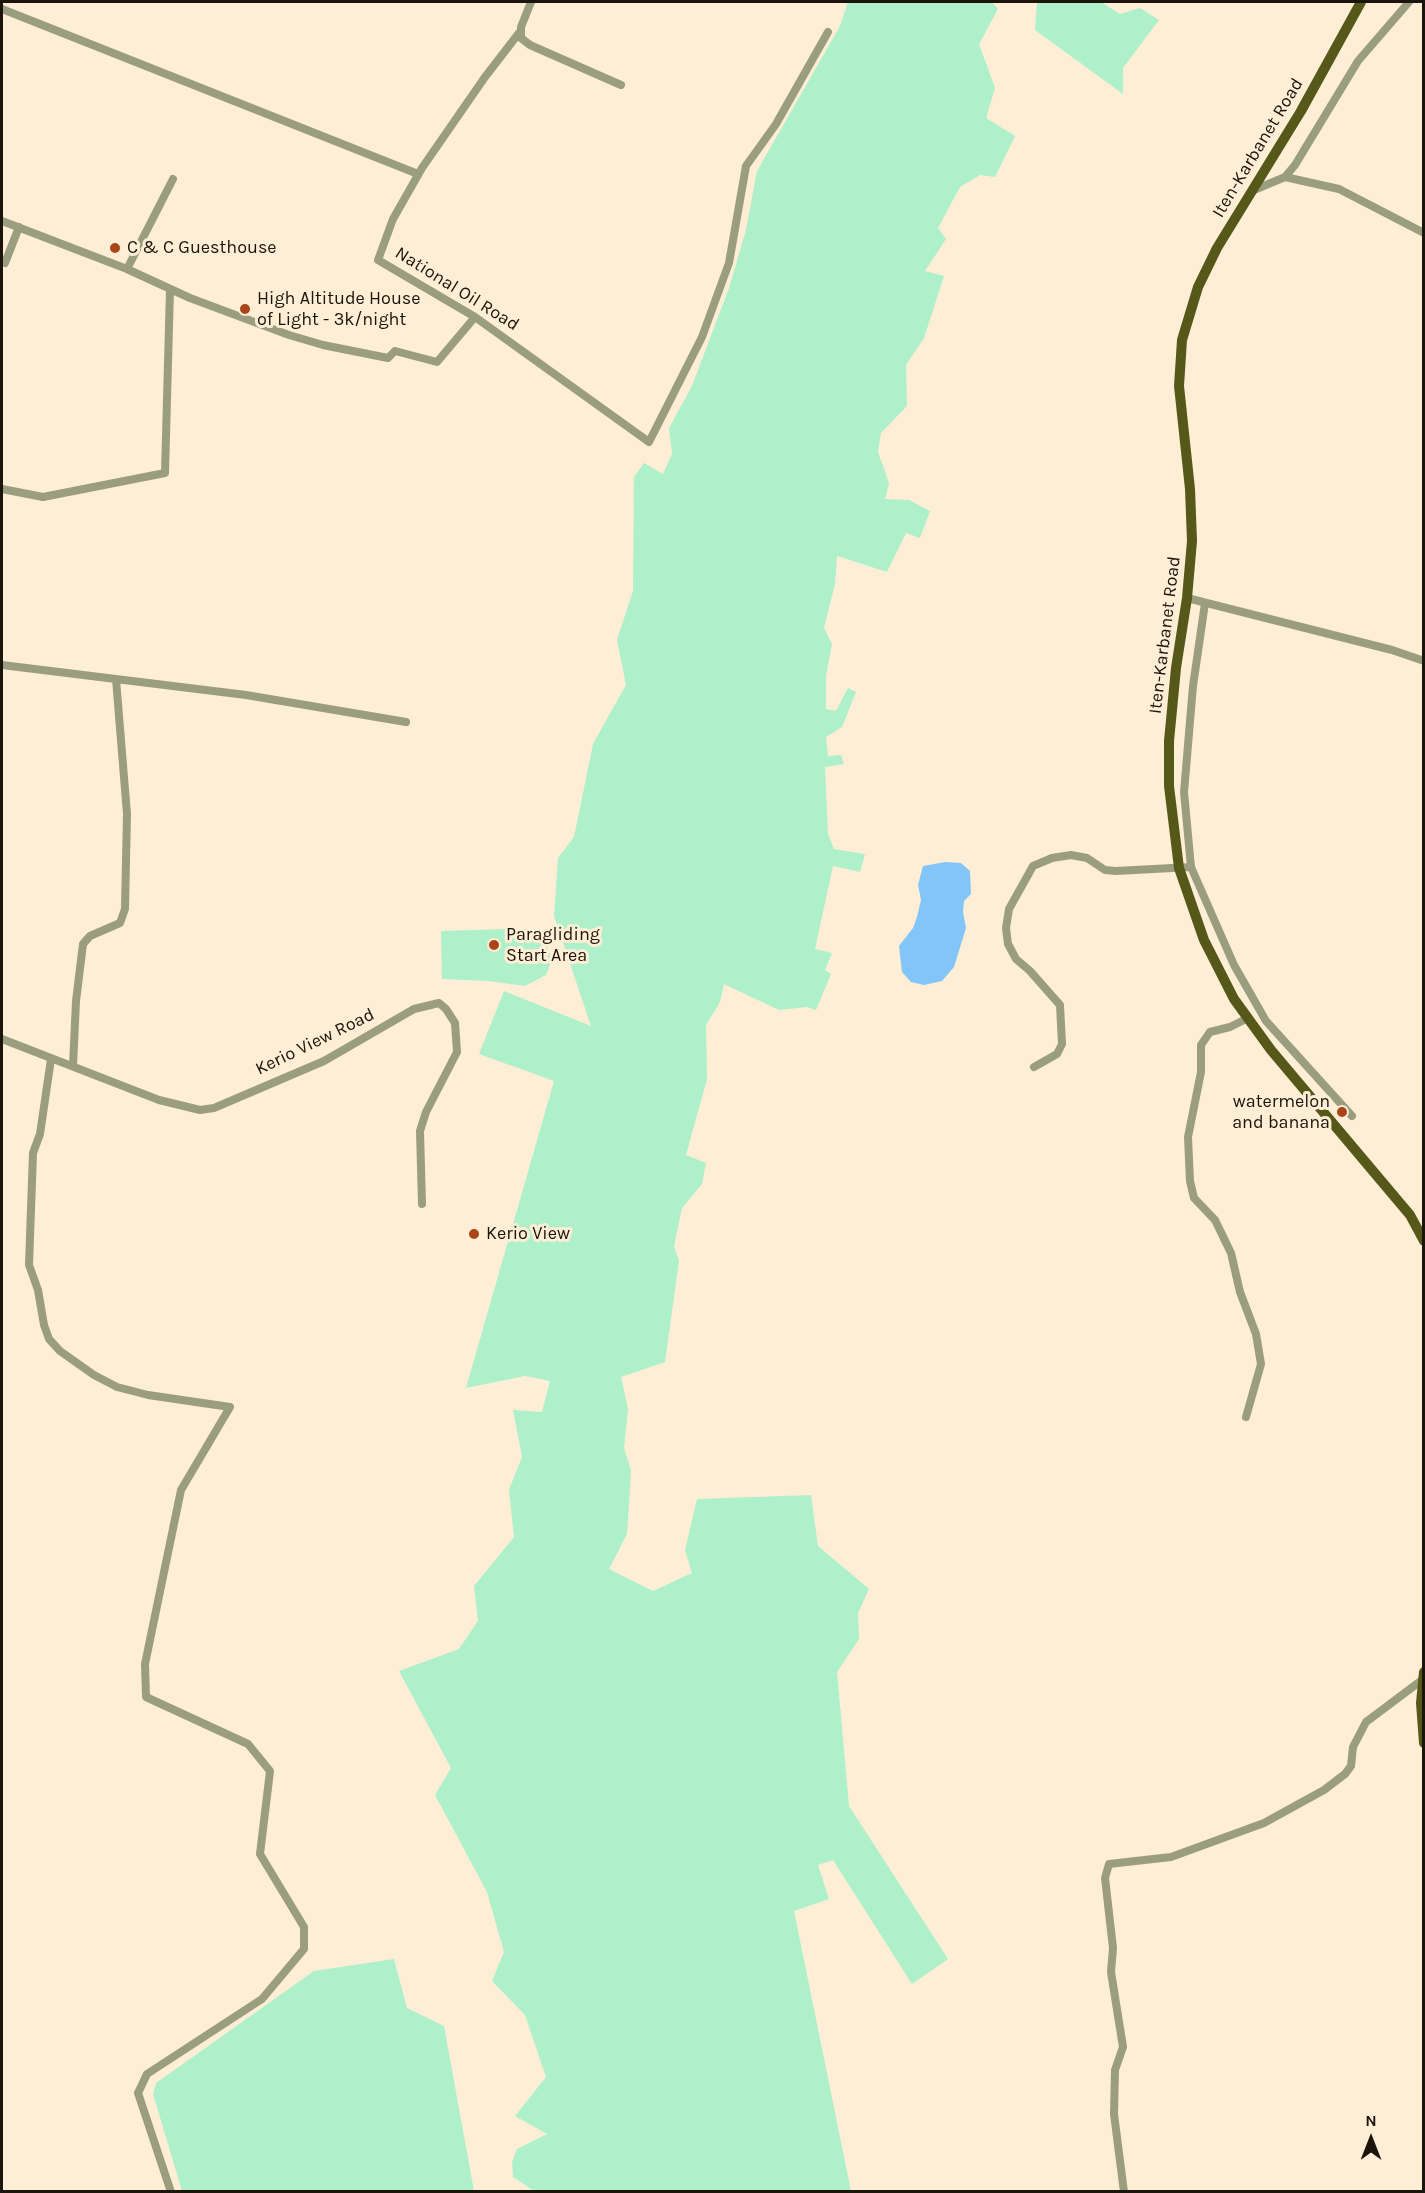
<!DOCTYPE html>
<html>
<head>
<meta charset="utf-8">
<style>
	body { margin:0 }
	#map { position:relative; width:1425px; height:2193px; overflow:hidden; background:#feeed6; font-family:Karla,sans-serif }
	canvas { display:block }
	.frame { position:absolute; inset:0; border:3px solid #1b140a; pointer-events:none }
	.north { position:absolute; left:1341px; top:2109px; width:60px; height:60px; -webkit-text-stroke:4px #feeed6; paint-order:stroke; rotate:0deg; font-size:16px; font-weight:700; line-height:24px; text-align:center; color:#1b140a }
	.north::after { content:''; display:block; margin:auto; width:21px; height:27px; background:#1b140a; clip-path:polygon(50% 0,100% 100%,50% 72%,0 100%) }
</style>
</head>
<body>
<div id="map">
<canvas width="1425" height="2193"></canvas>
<div class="frame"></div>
<div class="north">N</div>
</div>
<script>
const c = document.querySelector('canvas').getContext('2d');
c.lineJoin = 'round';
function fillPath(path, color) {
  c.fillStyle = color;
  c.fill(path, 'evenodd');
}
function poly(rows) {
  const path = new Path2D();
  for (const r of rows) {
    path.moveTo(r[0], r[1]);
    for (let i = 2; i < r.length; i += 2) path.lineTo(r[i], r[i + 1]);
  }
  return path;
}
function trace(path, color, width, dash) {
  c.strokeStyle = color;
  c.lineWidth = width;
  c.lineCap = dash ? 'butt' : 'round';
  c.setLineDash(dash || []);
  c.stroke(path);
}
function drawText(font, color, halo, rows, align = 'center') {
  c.font = font + ' Karla,sans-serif';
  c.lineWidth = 6;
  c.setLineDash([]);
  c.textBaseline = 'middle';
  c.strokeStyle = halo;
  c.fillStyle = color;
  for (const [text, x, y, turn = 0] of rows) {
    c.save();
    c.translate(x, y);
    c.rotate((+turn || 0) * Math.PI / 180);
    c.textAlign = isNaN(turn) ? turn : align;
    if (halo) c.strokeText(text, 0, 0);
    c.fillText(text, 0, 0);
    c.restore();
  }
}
fillPath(poly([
	[848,2,992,2,998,9,979,44,995,88,986,118,1015,136,995,177,980,175,960,187,938,228,946,239,925,271,944,276,924,338,906,365,907,406,881,433,878,452,889,483,885,499,909,500,930,511,920,538,906,533,887,572,837,556,835,584,824,628,832,644,826,676,826,709,836,711,848,688,856,692,842,727,826,737,828,756,841,755,844,764,825,767,828,834,834,849,865,854,860,872,833,866,815,949,832,953,825,970,831,974,816,1010,807,1007,779,1010,724,984,720,1002,706,1025,707,1079,686,1155,706,1163,702,1184,682,1208,674,1246,679,1261,665,1362,621,1377,628,1409,624,1448,631,1471,627,1534,609,1569,653,1591,692,1573,685,1550,697,1499,811,1495,818,1546,869,1589,858,1613,859,1639,837,1672,849,1806,948,1959,912,1984,833,1860,818,1865,829,1899,794,1911,851,2191,534,2191,513,2177,512,2162,517,2149,547,2134,515,2116,546,2077,525,2015,492,1981,504,1952,487,1892,435,1795,451,1768,399,1671,459,1649,478,1621,474,1586,514,1537,509,1490,522,1457,513,1410,542,1412,550,1381,525,1376,466,1388,554,1081,479,1054,504,991,591,1026,554,916,558,858,574,837,593,744,626,685,617,640,633,591,634,477,644,463,663,474,672,454,669,428,692,386,729,288,746,230,757,171,840,26],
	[1037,2,1101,2,1120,14,1140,8,1159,20,1123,68,1123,94,1035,30],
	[508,929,541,932,552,959,546,975,525,986,488,981,442,979,441,931],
	[394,1959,407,2008,444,2026,474,2191,182,2191,153,2094,156,2083,314,1971]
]), '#adf0ca');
fillPath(poly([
	[945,862,961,863,970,871,971,894,964,901,963,912,966,928,954,967,942,981,924,985,911,982,902,972,899,946,913,928,917,917,921,900,918,885,923,866]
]), '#82c5f8');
trace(poly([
	[531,2,521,27,521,38,530,45,621,85],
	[2,9,418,174],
	[519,33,485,77,422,168,393,219,378,260,475,317,649,442,702,337,729,263,746,166,776,124,828,32],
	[1285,177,1339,189,1424,233],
	[1254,190,1285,177,1295,165,1358,61,1409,2],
	[2,221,127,269,190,298,289,335,323,345,388,358,395,351,437,362,475,317],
	[5,263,19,227],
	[127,269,173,179],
	[2,489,43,497,165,473,170,289],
	[1187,598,1392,650,1424,661],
	[2,665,246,695,406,722],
	[1191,867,1184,792,1193,686,1205,603],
	[2,1039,159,1100,200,1110,214,1108,324,1061,414,1009,439,1003,446,1009,455,1023,457,1052,426,1112,420,1131,422,1204],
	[51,1059,40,1134,33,1153,29,1265,38,1290,44,1325,49,1339,60,1351,94,1375,117,1387,148,1395,230,1407,181,1490,145,1664,146,1697,248,1744,270,1771,260,1854,304,1927,304,1949,262,1999,147,2074,138,2093,171,2192],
	[73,1066,76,1001,83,944,90,936,120,923,125,909,127,814,116,679],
	[1034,1067,1057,1054,1062,1044,1060,1005,1030,971,1016,959,1008,944,1006,928,1009,909,1033,866,1052,858,1071,855,1087,858,1105,870,1116,871,1191,867,1234,965,1266,1021,1352,1116],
	[1246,1417,1261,1364,1256,1334,1240,1292,1231,1253,1215,1220,1194,1198,1190,1181,1188,1137,1201,1072,1201,1045,1210,1032,1230,1027,1248,1018],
	[1124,2192,1114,2114,1115,2070,1123,2047,1111,1972,1113,1948,1105,1878,1109,1864,1171,1857,1264,1823,1324,1790,1345,1774,1351,1766,1353,1747,1366,1722,1422,1680]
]), '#9a9d7e', 8);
trace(poly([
	[1361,2,1301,111,1217,248,1198,287,1182,340,1179,386,1190,489,1192,541,1187,598,1176,668,1169,741,1169,786,1179,868,1204,940,1234,999,1271,1050,1410,1215,1424,1241],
	[1424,1672,1421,1703,1424,1743]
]), '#555819', 10);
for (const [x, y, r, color] of [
	[115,248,6,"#aa4519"],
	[245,309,6,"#aa4519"],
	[494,945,6,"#aa4519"],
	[1342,1112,6,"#aa4519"],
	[474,1234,6,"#aa4519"]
]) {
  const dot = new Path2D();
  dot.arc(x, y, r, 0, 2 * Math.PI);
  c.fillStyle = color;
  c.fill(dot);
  trace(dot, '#feeed6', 2);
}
drawText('18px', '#1b140a', '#feeed6', [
	["Iten-Karbanet Road",1258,148,-59],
	["National Oil Road",457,289,32],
	["Iten-Karbanet Road",1165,635,-83],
	["Kerio View Road",315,1042,-26]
]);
drawText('18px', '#1b140a', '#feeed6', [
	["C & C Guesthouse",127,248],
	["High Altitude House",257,299],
	["of Light - 3k/night",257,320],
	["Paragliding",506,935],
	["Start Area",506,956],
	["watermelon",1330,1102,"right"],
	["and banana",1330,1123,"right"],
	["Kerio View",486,1234]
], 'left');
</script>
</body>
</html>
